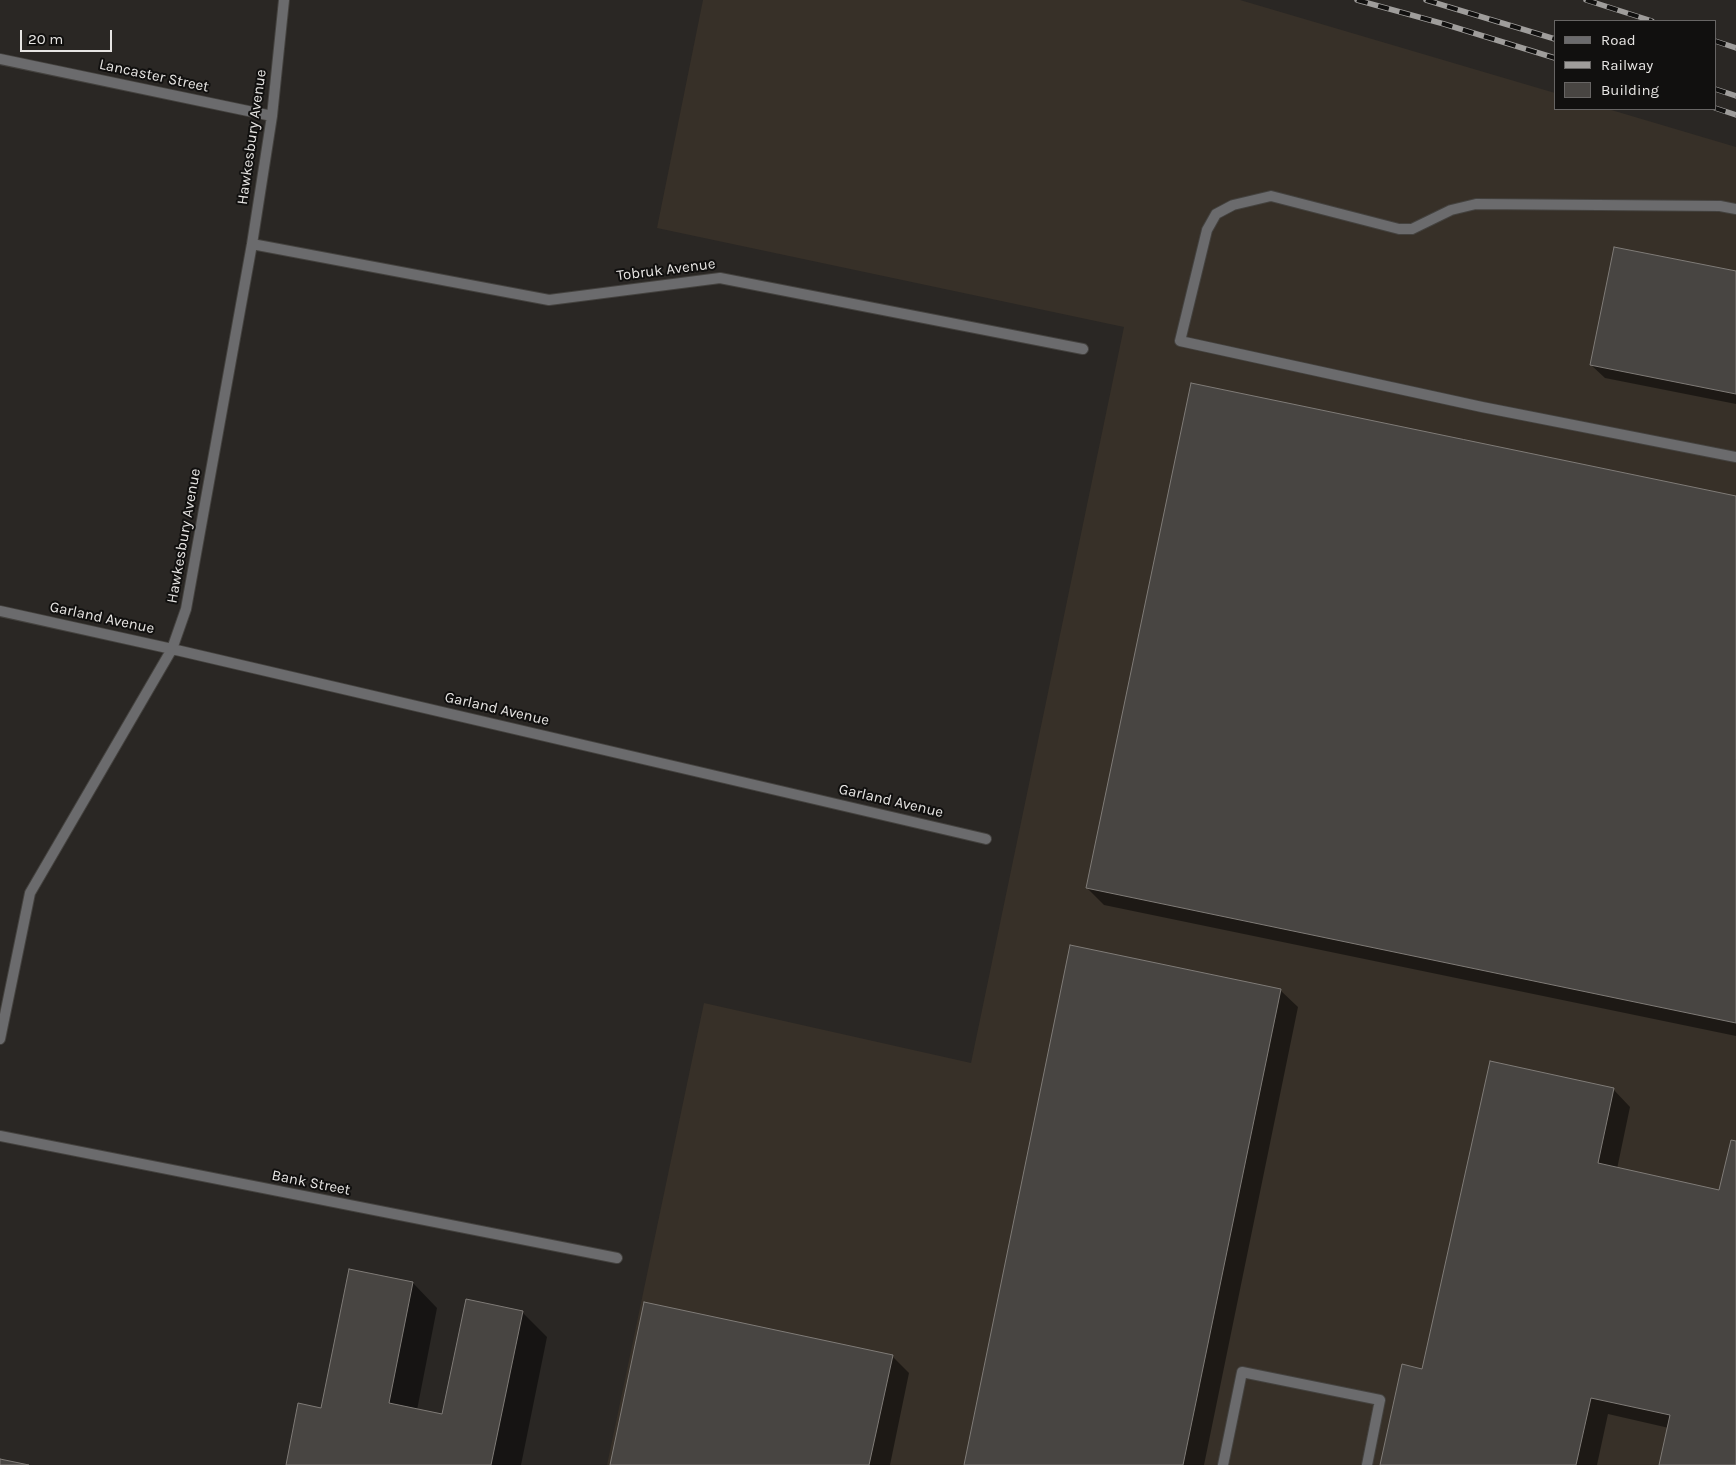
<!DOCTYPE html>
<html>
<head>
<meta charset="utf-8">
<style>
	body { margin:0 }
	#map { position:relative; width:1736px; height:1465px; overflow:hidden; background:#2a2724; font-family:Karla,sans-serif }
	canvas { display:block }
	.legend { position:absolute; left:1554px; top:20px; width:162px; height:90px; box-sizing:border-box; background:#11100f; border:1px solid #676564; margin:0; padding:6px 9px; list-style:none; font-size:15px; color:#e7e5e3 }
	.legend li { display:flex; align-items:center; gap:10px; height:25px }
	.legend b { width:25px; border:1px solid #676564 }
	.scale { position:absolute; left:20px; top:30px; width:92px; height:22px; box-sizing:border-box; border:2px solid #e7e5e3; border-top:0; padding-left:6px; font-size:15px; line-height:18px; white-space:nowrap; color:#e7e5e3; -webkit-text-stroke:4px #11100f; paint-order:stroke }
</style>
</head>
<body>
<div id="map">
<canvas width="1736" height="1465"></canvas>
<ul class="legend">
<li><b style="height:6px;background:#6b6b6d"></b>Road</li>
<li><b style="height:6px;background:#9f9d9b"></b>Railway</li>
<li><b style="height:14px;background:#484542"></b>Building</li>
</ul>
<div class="scale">20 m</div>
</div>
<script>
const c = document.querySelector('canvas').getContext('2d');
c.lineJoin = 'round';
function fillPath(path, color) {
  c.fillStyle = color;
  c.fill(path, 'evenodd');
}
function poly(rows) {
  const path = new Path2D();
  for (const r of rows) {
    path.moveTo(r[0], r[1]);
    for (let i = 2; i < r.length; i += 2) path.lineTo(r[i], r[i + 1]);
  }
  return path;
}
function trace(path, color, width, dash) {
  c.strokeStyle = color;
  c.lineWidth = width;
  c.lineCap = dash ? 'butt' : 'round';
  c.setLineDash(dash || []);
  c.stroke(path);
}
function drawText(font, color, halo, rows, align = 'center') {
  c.font = font + ' Karla,sans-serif';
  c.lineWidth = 4;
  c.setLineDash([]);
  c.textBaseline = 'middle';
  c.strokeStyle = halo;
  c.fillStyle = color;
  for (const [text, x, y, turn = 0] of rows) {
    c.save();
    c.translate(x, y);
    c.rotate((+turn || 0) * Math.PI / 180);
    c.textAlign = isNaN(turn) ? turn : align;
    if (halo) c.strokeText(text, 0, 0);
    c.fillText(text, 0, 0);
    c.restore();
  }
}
fillPath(poly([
	[703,0,1240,0,1555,93,1555,109,1608,109,1736,147,1736,1465,607,1465,704,1003,971,1063,1124,327,657,228]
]), '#373028');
fillPath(poly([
	[1736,272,1736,404,1605,378,1591,365],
	[1736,497,1736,1036,1104,905,1087,888],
	[1280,990,1298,1007,1204,1465,965,1465],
	[1613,1089,1630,1107,1617,1169,1720,1191,1736,1143,1736,1465,1661,1465,1669,1428,1608,1414,1597,1465,1381,1465,1423,1370],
	[413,1283,437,1308,417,1410,443,1415,522,1312,547,1337,521,1465,287,1465,322,1410],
	[892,1356,909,1373,890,1465,611,1465]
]), '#0007');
const building = poly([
	[1614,247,1736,271,1736,394,1590,365,1614,247],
	[1191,383,1736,496,1736,1023,1086,888,1191,383],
	[1070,945,1281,989,1183,1465,964,1465,1070,945],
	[1490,1061,1614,1088,1598,1163,1719,1190,1731,1140,1736,1141,1736,1465,1659,1465,1670,1415,1591,1398,1576,1465,1380,1465,1402,1364,1422,1369,1490,1061],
	[349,1269,413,1282,389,1403,442,1414,466,1299,523,1311,491,1465,286,1465,298,1403,321,1408,349,1269],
	[644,1302,893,1355,869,1465,610,1465,644,1302],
	[0,1459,29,1465,0,1465,0,1459]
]);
fillPath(building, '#484542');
trace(building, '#7f7b77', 1);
const lane = poly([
	[1736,209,1720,206,1476,204,1451,210,1412,229,1399,229,1271,196,1233,205,1216,214,1207,230,1180,341,1482,407,1736,457],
	[1223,1465,1242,1372,1380,1400,1367,1465]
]);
const street = poly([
	[0,59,272,116],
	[252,244,549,300,720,278,1083,349],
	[0,611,172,649,986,839],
	[0,1039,30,893,172,649,186,609,252,244,272,116,284,0],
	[0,1136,617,1258]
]);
trace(lane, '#44423f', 12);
trace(street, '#44423f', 12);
trace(lane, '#6b6b6d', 10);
trace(street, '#6b6b6d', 10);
const rail = poly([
	[1357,0,1444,24,1555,58],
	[1426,0,1555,39],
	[1586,0,1652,21],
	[1715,41,1736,48],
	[1715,89,1736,96],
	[1715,108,1736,115]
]);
trace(rail, '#9f9d9b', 5.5);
trace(rail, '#11100f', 4, [11]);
drawText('15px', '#e7e5e3', '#11100f', [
	["Lancaster Street",154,76,12],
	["Hawkesbury Avenue",252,137,-82],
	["Tobruk Avenue",666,270,-7],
	["Hawkesbury Avenue",184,536,-80],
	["Garland Avenue",102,618,12],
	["Garland Avenue",497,709,13],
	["Garland Avenue",891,801,13],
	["Bank Street",311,1183,11]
]);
</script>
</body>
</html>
